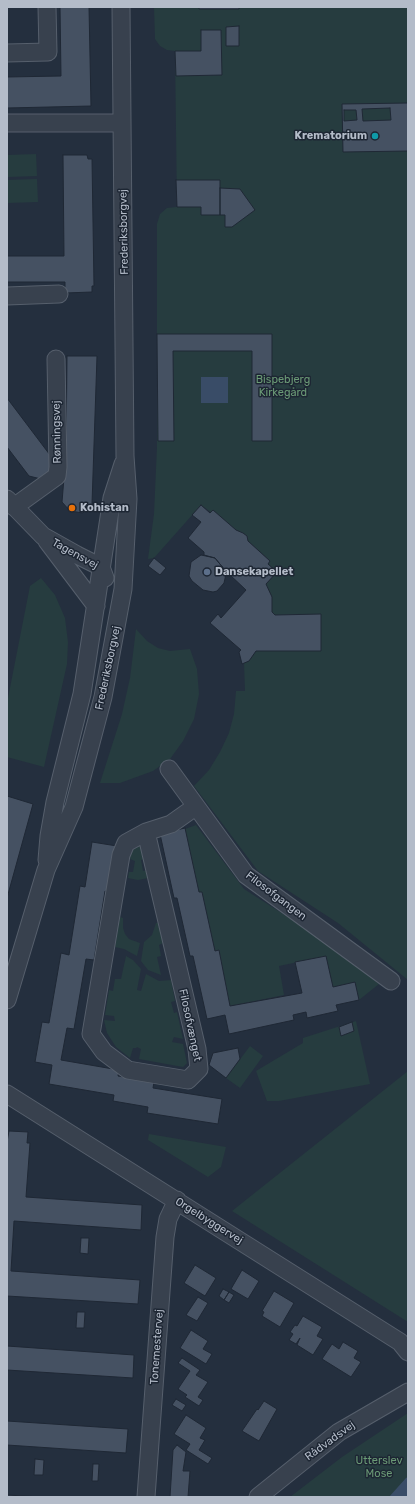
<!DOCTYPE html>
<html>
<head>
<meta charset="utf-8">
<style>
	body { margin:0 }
	#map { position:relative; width:415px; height:1504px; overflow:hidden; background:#242f3e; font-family:Rubik,sans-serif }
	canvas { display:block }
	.frame { position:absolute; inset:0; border:8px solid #b4bcc9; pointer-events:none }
</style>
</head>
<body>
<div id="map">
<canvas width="415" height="1504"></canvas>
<div class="frame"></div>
</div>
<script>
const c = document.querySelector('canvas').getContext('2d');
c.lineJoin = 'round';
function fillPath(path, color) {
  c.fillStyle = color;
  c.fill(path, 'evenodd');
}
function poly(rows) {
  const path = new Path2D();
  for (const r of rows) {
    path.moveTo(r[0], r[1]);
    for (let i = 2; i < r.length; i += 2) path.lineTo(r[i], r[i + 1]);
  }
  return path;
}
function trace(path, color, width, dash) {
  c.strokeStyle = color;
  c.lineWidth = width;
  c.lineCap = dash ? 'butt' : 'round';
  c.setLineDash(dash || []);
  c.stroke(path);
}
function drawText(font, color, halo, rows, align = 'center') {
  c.font = font + ' Rubik,sans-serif';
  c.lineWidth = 3;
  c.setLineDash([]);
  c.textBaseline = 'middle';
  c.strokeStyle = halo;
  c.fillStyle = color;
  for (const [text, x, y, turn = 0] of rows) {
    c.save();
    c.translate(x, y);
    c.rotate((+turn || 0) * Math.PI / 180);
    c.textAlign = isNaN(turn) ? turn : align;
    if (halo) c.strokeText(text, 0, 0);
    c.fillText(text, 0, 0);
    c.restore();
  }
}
fillPath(poly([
	[154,7,408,7,408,980,338,923,258,871,194,786,209,770,220,752,229,733,234,714,236,691,245,691,244,663,249,661,256,651,321,651,321,615,275,615,272,612,272,597,266,584,277,572,268,564,270,561,248,541,247,536,243,533,236,530,201,505,154,558,148,559,154,514,157,447,157,224,160,214,167,208,177,207,175,51,167,50,160,46,155,39],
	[36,154,37,176,7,177,7,155],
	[37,179,38,202,7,203,7,180],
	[41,578,55,595,65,618,68,642,67,664,44,767,7,757,7,703,30,586],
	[136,629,147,641,158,648,170,651,190,649,197,669,199,694,194,719,183,741,170,759,153,771,120,783,100,783,122,714,130,678],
	[196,825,244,889,305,928,379,984,359,1000,355,982,333,987,326,956,279,966,284,995,230,1006,219,950,215,951,202,892,199,892,185,829],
	[136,846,142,847,145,859,141,860,143,871,147,870,148,878,138,880,128,878,129,872,133,872,135,861,130,859,132,849],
	[120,917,123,918,123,928,125,934,129,939,140,943,137,956,124,949,115,947],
	[156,923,158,923,158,927,160,927,163,943,159,945,161,956,157,957,161,975,148,970,141,961,144,942,152,935],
	[126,956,133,960,141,969,137,990,141,991,146,974,159,981,171,980,175,1001,171,1002,174,1013,177,1012,183,1039,174,1037,172,1042,183,1044,187,1063,183,1067,139,1059,141,1049,137,1047,136,1048,133,1048,130,1058,116,1047,107,1033,104,1020,115,1021,114,1016,105,1015,109,990,113,991,115,979,121,979],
	[356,1021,370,1084,279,1101,267,1101,256,1071,303,1043,303,1038],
	[250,1046,263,1056,240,1088,226,1078],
	[408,1071,408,1322,232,1211],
	[149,1134,226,1147,221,1167,208,1177,148,1140],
	[408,1413,408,1497,290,1497,342,1457]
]), '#263c3f');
fillPath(poly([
	[201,377,228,377,228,403,201,403],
	[408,1477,408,1497,389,1497,406,1478]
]), '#394c67');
const building = poly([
	[60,7,89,7,91,106,7,108,7,77,61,76,60,7],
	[199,7,239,7,239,9,199,9,199,7],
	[239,26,239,46,226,46,226,27,239,26],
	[201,30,221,30,222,75,176,76,175,51,201,51,201,30],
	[408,103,408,151,343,152,342,104,408,103],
	[390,108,391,120,363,121,362,109,390,108],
	[344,110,356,110,357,120,344,121,344,110],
	[63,155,87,155,88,159,92,159,94,286,92,286,92,292,65,293,65,282,7,282,7,256,64,256,63,155],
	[176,180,220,180,220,215,201,215,201,207,177,207,176,180],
	[220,188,240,189,255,210,232,227,225,227,225,215,220,215,220,188],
	[157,334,272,334,272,441,252,441,252,351,173,351,174,441,158,441,157,334],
	[67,356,97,356,92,504,83,513,70,511,62,502,66,453,67,356],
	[7,398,53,459,51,472,41,479,29,476,7,447,7,398],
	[201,505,210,513,213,510,236,530,243,533,247,536,248,541,270,561,268,564,277,572,266,584,272,597,272,612,275,615,321,614,321,651,256,651,249,661,242,664,239,652,241,650,210,623,218,614,221,618,246,590,229,574,226,574,224,569,215,558,204,555,204,552,188,538,201,522,192,515,201,505],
	[201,555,215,558,224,569,226,574,224,583,217,591,213,592,203,590,192,581,189,576,191,562,201,555],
	[154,558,166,568,160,575,148,566,154,558],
	[7,796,33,804,7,898,7,796],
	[185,828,199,892,202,892,215,951,219,950,230,1006,302,993,295,962,326,956,333,987,355,982,359,1000,336,1005,338,1011,307,1018,306,1012,293,1015,294,1020,229,1034,225,1015,207,1019,193,956,190,956,177,898,174,898,160,834,185,828],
	[92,842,117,846,110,892,105,891,94,960,86,959,74,1029,67,1028,61,1060,119,1070,118,1076,154,1082,153,1088,222,1099,218,1124,147,1113,148,1107,113,1101,114,1095,49,1084,52,1065,35,1062,42,1022,49,1023,61,953,69,955,80,886,85,887,92,842],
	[352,1022,354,1031,341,1036,339,1027,352,1022],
	[238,1048,240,1059,226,1078,209,1065,213,1053,238,1048],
	[9,1131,28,1132,27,1143,30,1143,26,1197,142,1205,141,1230,14,1221,11,1271,140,1280,138,1304,7,1296,7,1142,9,1131],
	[81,1238,89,1238,88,1254,80,1253,81,1238],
	[195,1265,216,1278,205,1296,184,1283,195,1265],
	[242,1270,259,1281,248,1299,231,1289,242,1270],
	[223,1289,229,1292,224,1300,219,1296,223,1289],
	[274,1291,294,1303,280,1327,262,1316,264,1312,262,1311,274,1291],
	[229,1292,234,1295,229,1303,224,1300,229,1292],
	[198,1297,208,1303,197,1321,186,1315,198,1297],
	[77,1312,85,1312,84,1328,76,1328,77,1312],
	[303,1316,322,1327,317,1336,323,1339,313,1355,297,1345,300,1338,296,1344,289,1340,293,1334,290,1332,295,1325,297,1326,303,1316],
	[191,1330,208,1341,203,1349,212,1354,206,1364,180,1348,191,1330],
	[343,1342,358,1351,354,1358,361,1362,351,1377,322,1359,332,1344,339,1349,343,1342],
	[7,1346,134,1355,133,1378,7,1370,7,1346],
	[182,1358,200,1370,196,1375,208,1382,198,1397,203,1400,199,1406,185,1397,187,1395,178,1389,190,1371,178,1363,182,1358],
	[176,1399,186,1405,182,1411,172,1405,176,1399],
	[264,1401,277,1409,259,1441,242,1431,257,1409,258,1410,264,1401],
	[186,1415,206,1428,200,1438,205,1440,199,1450,212,1458,208,1464,186,1450,190,1444,174,1434,186,1415],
	[7,1421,128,1429,126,1453,7,1445,7,1421],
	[177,1445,186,1452,183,1471,190,1471,188,1497,170,1497,173,1450,177,1445],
	[35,1459,44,1460,43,1475,34,1475,35,1459],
	[93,1464,99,1464,98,1481,92,1481,93,1464],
	[7,1495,40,1497,7,1497,7,1495]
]);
fillPath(building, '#455162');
trace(building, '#1f2835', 1);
const minor = poly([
	[7,53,48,52,47,7],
	[7,123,122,123],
	[7,296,59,294],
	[7,499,43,536,77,555,101,567,105,578],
	[14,507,57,476,58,467,56,359],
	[47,541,96,606],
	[169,769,246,875,391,981],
	[146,832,197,1049,199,1069,188,1080,128,1070,104,1052,91,1034,121,855,126,843,146,832],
	[146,832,171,824,195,807],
	[47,860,49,836,55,802,82,694,112,498,123,464],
	[7,1000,46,870,74,807,103,697,123,589,128,499,125,456,121,7],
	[7,1094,400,1342,408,1352],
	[146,1497,165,1237,168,1219,177,1200],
	[258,1497,339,1432,408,1392]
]);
trace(minor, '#565f6c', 19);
trace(minor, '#38414e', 17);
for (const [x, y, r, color] of [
	[375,136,4,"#0f9aa8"],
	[72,508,4,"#e8710a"],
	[207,572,4,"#5c6f8a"]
]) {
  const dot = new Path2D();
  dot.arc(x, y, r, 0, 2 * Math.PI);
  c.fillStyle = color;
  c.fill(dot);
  trace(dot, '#1d2633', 1.5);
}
drawText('bold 11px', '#b4bcc9', '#1d2633', [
	["Krematorium",367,136,"right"],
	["Kohistan",80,508],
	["Dansekapellet",215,572]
], 'left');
drawText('11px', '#b4bcc9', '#1d2633', [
	["Frederiksborgvej",124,232,-91],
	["Rønningsvej",57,432,-91],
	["Tagensvej",75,554,29],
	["Frederiksborgvej",108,668,-78],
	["Filosofgangen",276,896,37],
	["Filosofvænget",190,1025,78],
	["Orgelbyggervej",209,1221,32],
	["Tonemestervej",157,1347,-86],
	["Rådvadsvej",330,1441,-36]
]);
drawText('11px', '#6b9a76', '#1d2633', [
	["Bispebjerg",283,380],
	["Kirkegård",283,393],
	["Utterslev",379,1461],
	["Mose",379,1474]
]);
</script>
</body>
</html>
